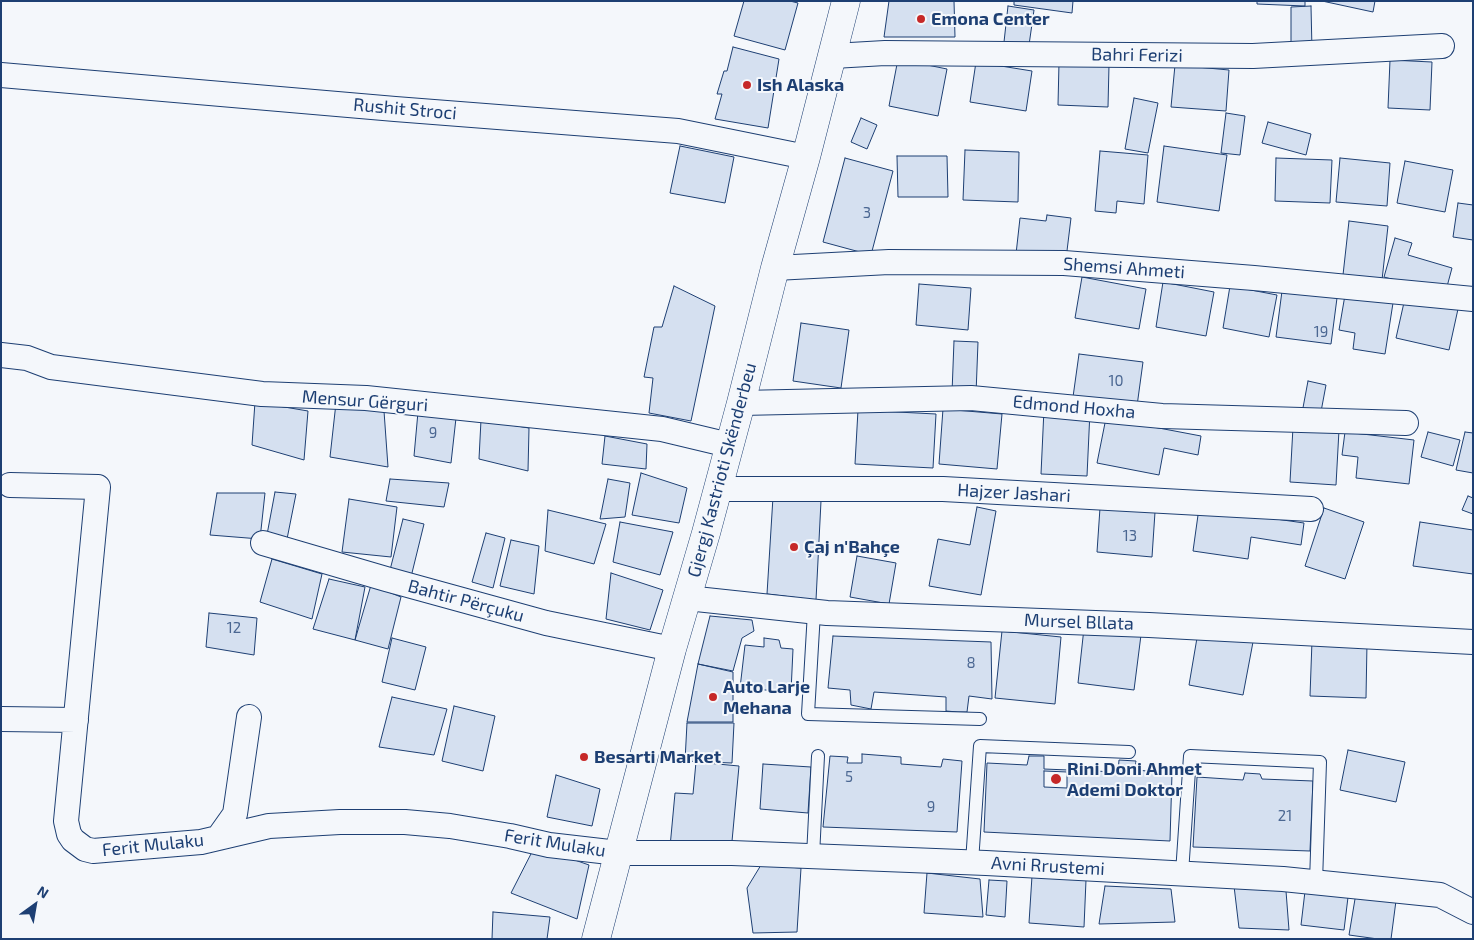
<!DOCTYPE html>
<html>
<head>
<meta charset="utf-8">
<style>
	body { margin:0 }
	#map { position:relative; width:1474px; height:940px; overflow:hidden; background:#f4f7fb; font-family:"Exo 2",sans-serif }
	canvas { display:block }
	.frame { position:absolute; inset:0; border:2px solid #1d3f73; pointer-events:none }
	.north { position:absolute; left:10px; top:880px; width:50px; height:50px; -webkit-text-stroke:4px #f4f7fb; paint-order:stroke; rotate:32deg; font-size:14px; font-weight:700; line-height:20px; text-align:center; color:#1d3f73 }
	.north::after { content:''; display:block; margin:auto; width:18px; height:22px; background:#1d3f73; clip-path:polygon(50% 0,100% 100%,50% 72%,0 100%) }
</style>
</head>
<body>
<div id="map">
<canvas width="1474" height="940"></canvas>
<div class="frame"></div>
<div class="north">N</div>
</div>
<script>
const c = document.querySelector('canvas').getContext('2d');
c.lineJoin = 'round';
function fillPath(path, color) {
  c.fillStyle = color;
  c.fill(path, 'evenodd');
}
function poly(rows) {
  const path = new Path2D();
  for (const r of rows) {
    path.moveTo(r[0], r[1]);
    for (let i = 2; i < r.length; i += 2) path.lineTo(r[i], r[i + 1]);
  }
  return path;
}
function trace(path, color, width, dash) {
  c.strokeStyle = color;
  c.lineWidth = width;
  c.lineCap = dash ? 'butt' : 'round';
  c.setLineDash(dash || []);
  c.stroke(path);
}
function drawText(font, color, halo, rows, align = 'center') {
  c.font = font + ' "Exo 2",sans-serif';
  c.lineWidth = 4;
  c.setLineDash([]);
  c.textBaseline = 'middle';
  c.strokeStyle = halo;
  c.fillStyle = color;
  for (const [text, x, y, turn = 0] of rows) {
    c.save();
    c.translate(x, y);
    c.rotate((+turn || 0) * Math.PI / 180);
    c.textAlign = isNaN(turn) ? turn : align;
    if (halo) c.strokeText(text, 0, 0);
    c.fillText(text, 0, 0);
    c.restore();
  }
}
const building = poly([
	[744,1,790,1,798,3,785,50,734,36,744,1],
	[889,1,954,1,955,37,884,37,889,1],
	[1014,1,1073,1,1072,13,1014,5,1014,1],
	[1257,1,1305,1,1305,6,1257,4,1257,1],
	[1322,1,1375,1,1373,12,1322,1],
	[1008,6,1034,10,1029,45,1004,42,1008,6],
	[1311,6,1312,50,1291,50,1291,7,1311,6],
	[733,47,779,59,768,128,715,119,722,94,717,94,724,71,727,71,733,47],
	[898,59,947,69,938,116,889,106,898,59],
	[1390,60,1432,62,1430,110,1388,108,1390,60],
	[976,62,1032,71,1026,111,970,102,976,62],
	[1059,63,1109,65,1108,107,1058,105,1059,63],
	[1175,65,1229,70,1226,111,1171,107,1175,65],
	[1134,98,1158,103,1148,153,1125,149,1134,98],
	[1226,113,1245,116,1240,155,1221,153,1226,113],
	[861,118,877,125,867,149,851,142,861,118],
	[1268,122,1311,134,1306,155,1262,143,1268,122],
	[680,146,734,157,725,203,670,193,680,146],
	[1164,146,1227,155,1219,211,1157,202,1164,146],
	[965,150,1019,152,1018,202,963,200,965,150],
	[1100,151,1148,155,1144,204,1117,201,1116,213,1095,211,1100,151],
	[897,156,947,156,948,197,898,197,897,156],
	[845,158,893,171,871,255,823,242,845,158],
	[1276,158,1332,160,1330,203,1275,201,1276,158],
	[1340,158,1390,163,1387,206,1336,202,1340,158],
	[1405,161,1453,170,1445,212,1397,203,1405,161],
	[1458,203,1473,205,1473,240,1453,237,1458,203],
	[1047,215,1071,218,1066,259,1016,254,1020,218,1046,221,1047,215],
	[1349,221,1388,226,1382,280,1343,275,1349,221],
	[1395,238,1412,243,1408,255,1452,268,1445,294,1384,277,1395,238],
	[1082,277,1146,289,1139,329,1075,318,1082,277],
	[1163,282,1214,292,1206,336,1156,327,1163,282],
	[919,284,971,288,968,330,916,325,919,284],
	[674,286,715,306,691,421,649,413,653,378,644,377,654,327,662,327,674,286],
	[1230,286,1277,295,1269,337,1223,328,1230,286],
	[1282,291,1337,298,1331,344,1276,337,1282,291],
	[1345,295,1393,303,1385,354,1353,349,1355,333,1339,330,1345,295],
	[1405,298,1458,309,1449,350,1396,338,1405,298],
	[801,323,849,330,841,388,793,381,801,323],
	[954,341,978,342,976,394,952,393,954,341],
	[1079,354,1143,362,1137,406,1073,397,1079,354],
	[1308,381,1326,385,1320,417,1302,413,1308,381],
	[255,402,308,411,304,460,252,445,255,402],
	[336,403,384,411,388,467,330,457,336,403],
	[943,409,1002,414,997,469,939,464,943,409],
	[1044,409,1090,411,1087,476,1041,474,1044,409],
	[858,410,936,414,933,468,855,464,858,410],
	[418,412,456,418,451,463,414,456,418,412],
	[1106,418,1201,436,1198,455,1164,448,1159,475,1097,463,1106,418],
	[481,420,529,428,528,471,479,459,481,420],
	[1293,427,1339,430,1336,485,1290,482,1293,427],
	[1345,432,1414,440,1409,484,1356,478,1358,457,1342,455,1345,432],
	[1428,432,1460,440,1453,466,1421,457,1428,432],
	[1465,432,1473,433,1473,473,1456,470,1465,432],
	[605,436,647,444,646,469,602,464,605,436],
	[641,473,687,488,679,523,632,515,641,473],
	[390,479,449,483,444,507,386,501,390,479],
	[608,479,630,483,625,517,600,519,608,479],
	[275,492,296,494,286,544,266,540,275,492],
	[217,493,265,493,260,539,210,535,217,493],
	[1468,496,1473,498,1473,514,1462,510,1468,496],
	[773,497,821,501,816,600,767,594,773,497],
	[349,499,397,507,391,557,342,552,349,499],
	[977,507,996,511,981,595,929,586,938,539,970,545,977,507],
	[1100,508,1155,512,1152,557,1097,552,1100,508],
	[1199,508,1304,523,1301,545,1251,537,1248,559,1193,551,1199,508],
	[1324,508,1364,522,1345,579,1305,566,1324,508],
	[548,510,606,524,594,564,545,551,548,510],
	[403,519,424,524,411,577,390,570,403,519],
	[620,522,673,532,660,575,613,562,620,522],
	[1420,522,1473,530,1473,574,1413,566,1420,522],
	[486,533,505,538,493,588,472,582,486,533],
	[511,540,539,546,534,594,500,586,511,540],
	[857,556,896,563,889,604,850,597,857,556],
	[272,559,322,574,312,619,260,602,272,559],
	[611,573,663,590,650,630,606,619,611,573],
	[329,579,365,587,355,640,313,629,329,579],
	[371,585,401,597,388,649,355,640,371,585],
	[209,613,257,618,254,655,206,647,209,613],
	[710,616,752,620,754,631,742,638,733,671,698,664,710,616],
	[1084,628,1141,635,1134,690,1078,683,1084,628],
	[1002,631,1061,637,1055,704,995,698,1002,631],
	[1198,632,1253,642,1243,695,1189,685,1198,632],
	[833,636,991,642,992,699,969,696,967,712,958,712,946,711,946,697,874,692,871,709,851,705,850,690,828,688,833,636],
	[392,638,426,647,415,690,382,682,392,638],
	[764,638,779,640,781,648,793,649,791,692,740,688,745,645,764,647,764,638],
	[1312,641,1367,643,1366,698,1310,696,1312,641],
	[698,664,733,672,733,722,687,722,698,664],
	[392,697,447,709,434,755,379,747,392,697],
	[454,706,495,716,483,771,442,761,454,706],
	[687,723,734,723,732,763,685,761,687,723],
	[1348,750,1405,762,1396,802,1340,790,1348,750],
	[862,754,901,757,901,764,941,767,943,759,962,761,957,832,823,827,830,756,848,757,847,763,862,763,862,754],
	[1029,756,1044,756,1044,769,1118,772,1119,760,1136,761,1135,770,1172,773,1170,841,984,832,987,763,1027,765,1029,756],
	[696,762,739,766,731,852,670,847,675,793,693,794,696,762],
	[763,764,811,767,808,813,760,809,763,764],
	[1044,771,1067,772,1067,788,1044,787,1044,771],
	[1245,773,1260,774,1262,779,1313,781,1310,851,1193,847,1197,777,1243,780,1245,773],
	[556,775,600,789,592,826,547,817,556,775],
	[535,846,589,865,577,919,511,893,535,846],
	[761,865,801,868,797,932,753,933,747,888,761,865],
	[927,873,980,879,983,917,924,913,927,873],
	[1032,876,1086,880,1084,927,1029,923,1032,876],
	[989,880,1007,881,1005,917,986,915,989,880],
	[1306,883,1349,889,1344,930,1301,925,1306,883],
	[1105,886,1171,889,1175,922,1099,924,1105,886],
	[1234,886,1286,891,1289,930,1239,928,1234,886],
	[1357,887,1397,893,1391,939,1378,939,1349,935,1357,887],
	[493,912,550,917,547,939,492,939,493,912]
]);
fillPath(building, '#d5e0f0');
trace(building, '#1d3f73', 1);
const lane = poly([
	[814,612,808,714,980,719],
	[813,856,818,756],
	[972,862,980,746,1129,752],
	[1182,873,1190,756,1320,762,1316,882]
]);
const street = poly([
	[833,56,885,53,1253,56,1442,46],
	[1,75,395,109,678,131,806,157],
	[775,268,889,262,1064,263,1254,278,1473,299],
	[1,355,27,358,51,367,262,394,366,398,662,429,729,445],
	[741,403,971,398,1162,416,1406,423],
	[10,485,98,487,66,821,69,834,73,840,85,849,93,851,201,842,269,826,340,822,405,822,450,826,510,836,549,845,618,853,732,853,986,863,1283,879,1440,895,1473,912],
	[717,489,943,489,1311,509],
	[263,543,386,579,546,623,672,649],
	[687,598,827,613,1149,625,1473,642],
	[1,719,76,720],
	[218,838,235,814,249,717]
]);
const secondary = poly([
	[596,939,672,649,706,533,741,403,775,268,806,157,846,1]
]);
trace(lane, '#1d3f73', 14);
trace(street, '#1d3f73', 26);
trace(secondary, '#1d3f73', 29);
trace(lane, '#f4f7fb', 12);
trace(street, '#f4f7fb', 24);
trace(secondary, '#f4f7fb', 28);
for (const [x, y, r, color] of [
	[921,19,5,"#c62828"],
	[747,85,5,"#c62828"],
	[794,547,5,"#c62828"],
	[713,697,5,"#c62828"],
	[584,757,5,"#c62828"],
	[1056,779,6,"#c62828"]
]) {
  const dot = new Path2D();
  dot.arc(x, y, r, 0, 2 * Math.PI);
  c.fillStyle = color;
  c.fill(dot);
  trace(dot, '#f4f7fb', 2);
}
drawText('15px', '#4b6792', null, [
	["3",867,213],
	["19",1321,332],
	["10",1116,381],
	["9",433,433],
	["13",1130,536],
	["12",234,628],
	["8",971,663],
	["5",849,777],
	["9",931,807],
	["21",1285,816]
]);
drawText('bold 18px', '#1d3f73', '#f4f7fb', [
	["Emona Center",931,19],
	["Ish Alaska",757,85],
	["Çaj n'Bahçe",804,547],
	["Auto Larje",723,687],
	["Mehana",723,708],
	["Besarti Market",594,757],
	["Rini Doni Ahmet",1067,769],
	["Ademi Doktor",1067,790]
], 'left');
drawText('18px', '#1d3f73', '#f4f7fb', [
	["Bahri Ferizi",1137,55,1],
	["Rushit Stroci",405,109,5],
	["Shemsi Ahmeti",1124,268,4],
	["Mensur Gërguri",365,401,4],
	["Edmond Hoxha",1074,407,5],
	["Gjergj Kastrioti Skënderbeu",722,470,-75],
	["Hajzer Jashari",1014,493,3],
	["Bahtir Përçuku",466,601,15],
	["Mursel Bllata",1079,622,2],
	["Ferit Mulaku",555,843,9],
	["Ferit Mulaku",153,845,-6],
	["Avni Rrustemi",1048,866,3]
]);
</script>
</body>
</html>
